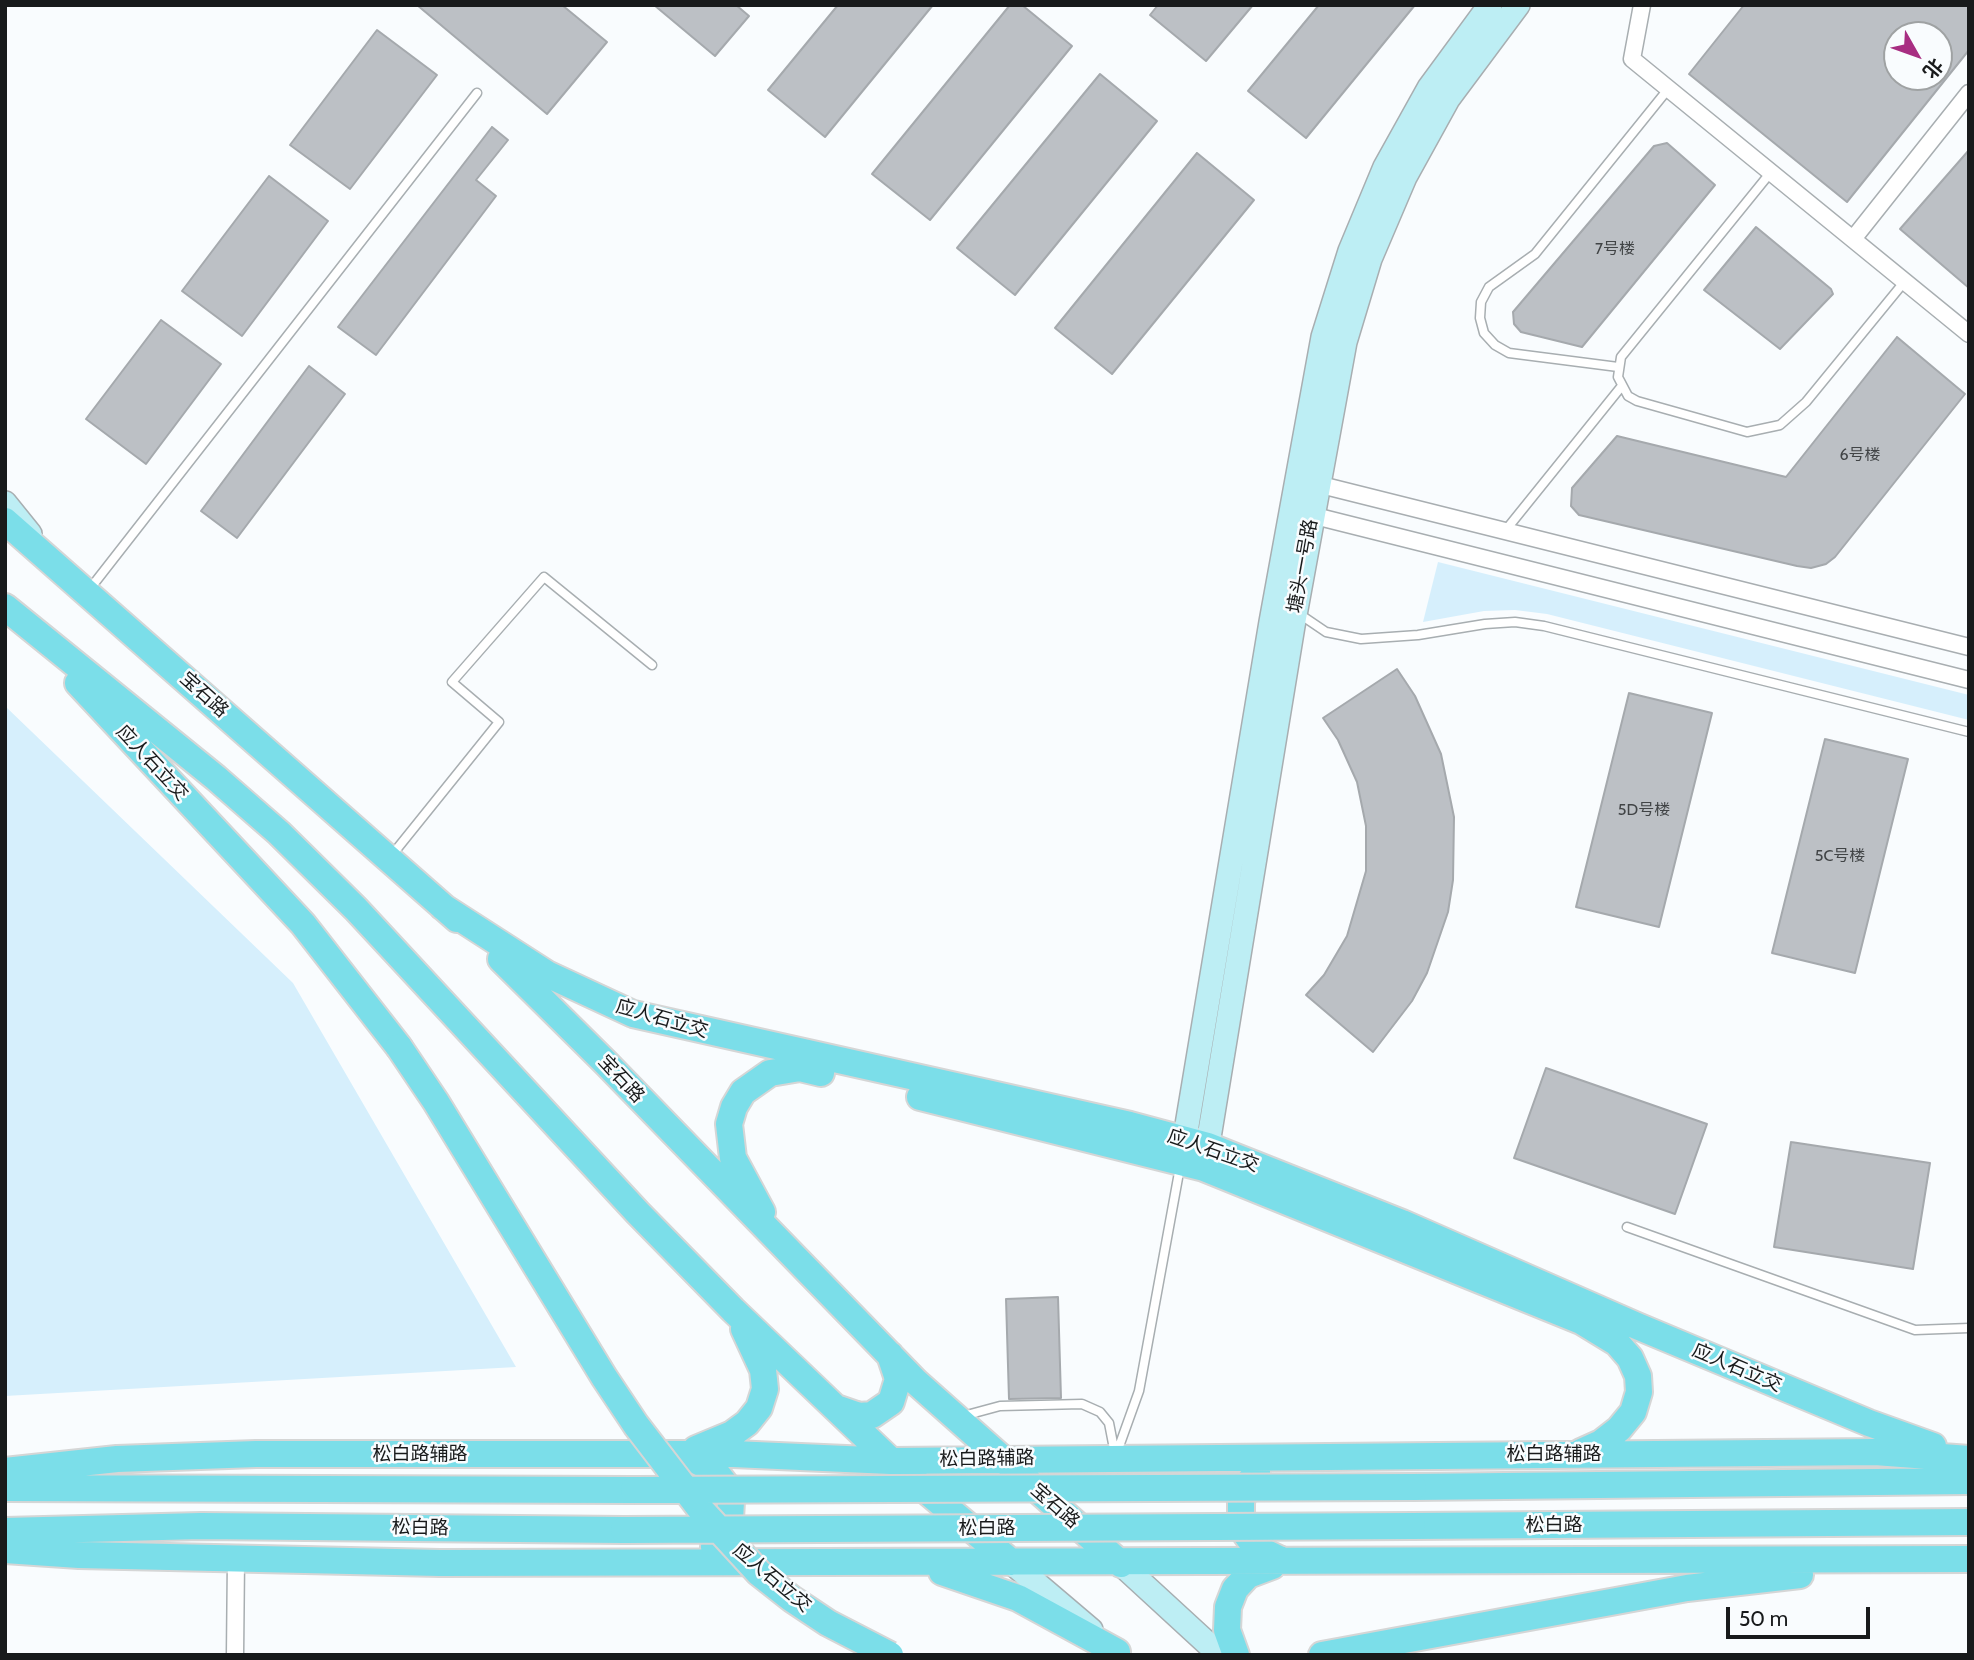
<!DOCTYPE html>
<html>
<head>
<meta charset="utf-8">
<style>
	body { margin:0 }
	#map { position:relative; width:1974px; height:1660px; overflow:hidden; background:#f9fcfe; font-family:Cabin,"Noto Sans SC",sans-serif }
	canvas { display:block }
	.frame { position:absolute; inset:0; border:7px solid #181a1b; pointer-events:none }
	.north { position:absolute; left:1883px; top:21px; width:70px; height:70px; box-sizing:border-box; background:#f9fcfe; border:2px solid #9fa2a3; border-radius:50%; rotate:130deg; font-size:19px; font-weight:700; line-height:28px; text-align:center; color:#181a1b }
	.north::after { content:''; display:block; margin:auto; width:24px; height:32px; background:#a82e82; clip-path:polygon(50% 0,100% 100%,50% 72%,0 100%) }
	.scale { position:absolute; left:1726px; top:1607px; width:144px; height:32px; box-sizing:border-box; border:4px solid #181a1b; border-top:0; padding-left:9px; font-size:21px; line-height:24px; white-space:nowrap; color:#181a1b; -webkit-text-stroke:5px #f9fcfe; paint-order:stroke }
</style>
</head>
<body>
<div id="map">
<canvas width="1974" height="1660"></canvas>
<div class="frame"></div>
<div class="north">北</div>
<div class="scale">50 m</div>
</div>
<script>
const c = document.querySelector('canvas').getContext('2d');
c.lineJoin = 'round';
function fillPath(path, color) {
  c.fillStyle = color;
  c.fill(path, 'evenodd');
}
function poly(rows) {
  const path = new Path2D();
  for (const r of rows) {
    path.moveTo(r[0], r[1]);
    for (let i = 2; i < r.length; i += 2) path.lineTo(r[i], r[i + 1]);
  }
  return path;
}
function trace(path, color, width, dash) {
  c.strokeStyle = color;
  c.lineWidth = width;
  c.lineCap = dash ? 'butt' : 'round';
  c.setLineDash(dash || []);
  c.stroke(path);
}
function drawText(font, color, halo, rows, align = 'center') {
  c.font = font + ' Cabin,"Noto Sans SC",sans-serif';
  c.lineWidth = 5;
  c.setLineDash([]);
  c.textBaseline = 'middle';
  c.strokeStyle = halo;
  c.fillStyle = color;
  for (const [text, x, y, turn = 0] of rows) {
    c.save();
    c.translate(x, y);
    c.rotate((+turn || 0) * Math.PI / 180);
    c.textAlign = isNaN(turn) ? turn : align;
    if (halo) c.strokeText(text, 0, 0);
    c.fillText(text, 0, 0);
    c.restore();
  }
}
fillPath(poly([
	[1438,562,1969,695,1969,720,1547,614,1515,610,1484,611,1423,622],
	[5,706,293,983,516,1367,5,1396]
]), '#d6effc');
const building = poly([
	[417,5,562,5,607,42,547,114,417,5],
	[654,5,736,5,749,16,715,56,654,5],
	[838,5,933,5,825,137,768,90,838,5],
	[1010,5,1022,5,1072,46,930,220,872,174,1010,5],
	[1158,5,1253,5,1206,61,1150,15,1158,5],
	[1319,5,1415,5,1306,138,1248,91,1319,5],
	[1744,5,1969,5,1969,50,1847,202,1689,74,1744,5],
	[1897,35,1939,35,1939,77,1897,77,1897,35],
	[377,30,437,75,350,189,290,145,377,30],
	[1100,74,1157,121,1015,295,957,248,1100,74],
	[492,127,508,140,476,180,496,196,376,355,338,327,492,127],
	[1667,143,1715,185,1582,347,1521,332,1514,324,1513,312,1654,146,1667,143],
	[1969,150,1969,288,1900,229,1969,150],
	[1197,153,1254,200,1112,374,1055,328,1197,153],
	[269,176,328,221,242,336,182,291,269,176],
	[1756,227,1831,289,1833,294,1780,349,1704,290,1756,227],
	[161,320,221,364,146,464,86,419,161,320],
	[1897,337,1965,394,1835,557,1826,564,1811,568,1797,566,1579,515,1571,506,1572,488,1617,436,1786,477,1897,337],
	[309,366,345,394,237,538,201,511,309,366],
	[1397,669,1415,696,1441,754,1454,817,1453,880,1448,912,1427,973,1412,1001,1373,1052,1306,995,1324,975,1347,936,1366,871,1366,826,1357,782,1338,740,1323,718,1397,669],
	[1629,693,1712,713,1659,927,1576,907,1629,693],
	[1825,739,1908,759,1855,973,1772,953,1825,739],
	[1546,1068,1707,1124,1675,1214,1514,1158,1546,1068],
	[1791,1142,1930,1163,1913,1269,1774,1247,1791,1142],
	[1058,1297,1061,1398,1009,1399,1006,1299,1058,1297]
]);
fillPath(building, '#bcc0c5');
trace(building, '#a5a9ad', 2);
const lane = poly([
	[1771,172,1621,357,1618,377,1628,396,1637,401,1747,432,1780,425,1806,402,1905,281],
	[1618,367,1509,353,1495,345,1484,333,1480,318,1481,302,1489,287,1535,254,1669,88],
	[1505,531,1621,387],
	[89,590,477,93],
	[1298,613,1326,632,1361,639,1418,635,1485,624,1515,622,1544,626,1969,732],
	[392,855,499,722,452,682,544,577,652,665],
	[1627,1227,1915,1330,1969,1328],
	[963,1416,1000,1406,1082,1404,1100,1412,1109,1423,1115,1454],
	[1116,1455,1139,1391,1180,1167]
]);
const street = poly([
	[1642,5,1632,59,1969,334],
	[1853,239,1969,93],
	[1309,482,1969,647],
	[1303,513,1969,680],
	[235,1655,236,1559]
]);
const secondary = poly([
	[5,503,30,534],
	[1182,1155,1271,622,1323,337,1350,251,1385,167,1429,88,1490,5],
	[1205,1162,1293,626,1345,342,1370,259,1405,177,1448,99,1518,5],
	[1011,1562,1091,1630],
	[1121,1564,1220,1655]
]);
const primary = poly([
	[5,521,457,919],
	[5,607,216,778,279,833,356,909,638,1213,733,1310,891,1461,1011,1562],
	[78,683,303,924,399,1047],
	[443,907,547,974,633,1014,1130,1125,1208,1146,1402,1223,1637,1326,1869,1423,1933,1446],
	[501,959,606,1063,916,1382,1121,1564],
	[920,1097,1204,1168,1581,1321,1617,1343,1630,1358,1638,1376,1639,1392,1633,1412,1619,1429,1601,1443,1581,1452],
	[762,1212,733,1158,729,1124,734,1107,743,1092,770,1073,800,1068,821,1073],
	[836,1408,859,1416,872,1415,891,1402,898,1379,890,1355],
	[696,1449,732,1434,747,1423,759,1408,765,1389,763,1370,744,1329],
	[686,1455,714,1470,725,1484,731,1501,730,1519,724,1536,714,1547],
	[5,1471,117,1459,256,1454,733,1454,891,1461,1875,1452,1969,1459],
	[1257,1472,1247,1485,1241,1501,1241,1518,1246,1534,1256,1548,1283,1561],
	[1413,1487,1969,1481],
	[5,1488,634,1490],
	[1412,1526,1969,1522],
	[5,1531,201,1526,624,1530],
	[5,1550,79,1555,440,1563,1969,1559],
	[942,1572,1018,1598,1117,1652],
	[1236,1655,1227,1630,1228,1607,1235,1589,1248,1575,1272,1566],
	[1322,1655,1687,1588,1800,1575]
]);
trace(lane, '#a8aeb1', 11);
trace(street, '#a8aeb1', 19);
trace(secondary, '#a8aeb1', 26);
trace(primary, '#d5d6d6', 30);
trace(lane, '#fff', 8);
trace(street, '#fff', 16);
trace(secondary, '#bdeef4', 23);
trace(primary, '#7bdee9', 26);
const primaryBridge = poly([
	[399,1047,436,1102,604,1377,636,1425,702,1511,759,1573,792,1599,828,1623,890,1655],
	[634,1490,1413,1487],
	[624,1530,1412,1526]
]);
trace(primaryBridge, '#d5d6d6', 30, []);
trace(primaryBridge, '#7bdee9', 26);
drawText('16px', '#414446', null, [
	["7号楼",1615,249],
	["6号楼",1860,455],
	["5D号楼",1644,810],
	["5C号楼",1840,856]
]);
drawText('19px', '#181a1b', '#f9fcfe', [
	["塘头一号路",1303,566,-80],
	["宝石路",204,695,42],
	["应人石立交",152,763,47],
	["应人石立交",662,1019,16],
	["宝石路",621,1079,47],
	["应人石立交",1213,1151,19],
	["应人石立交",1737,1368,23],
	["松白路辅路",420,1454],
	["松白路辅路",1554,1454],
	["松白路辅路",987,1459,-1],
	["宝石路",1055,1506,41],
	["松白路",1554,1525],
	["松白路",420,1528,1],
	["松白路",987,1528],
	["应人石立交",772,1578,40]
]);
</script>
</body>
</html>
